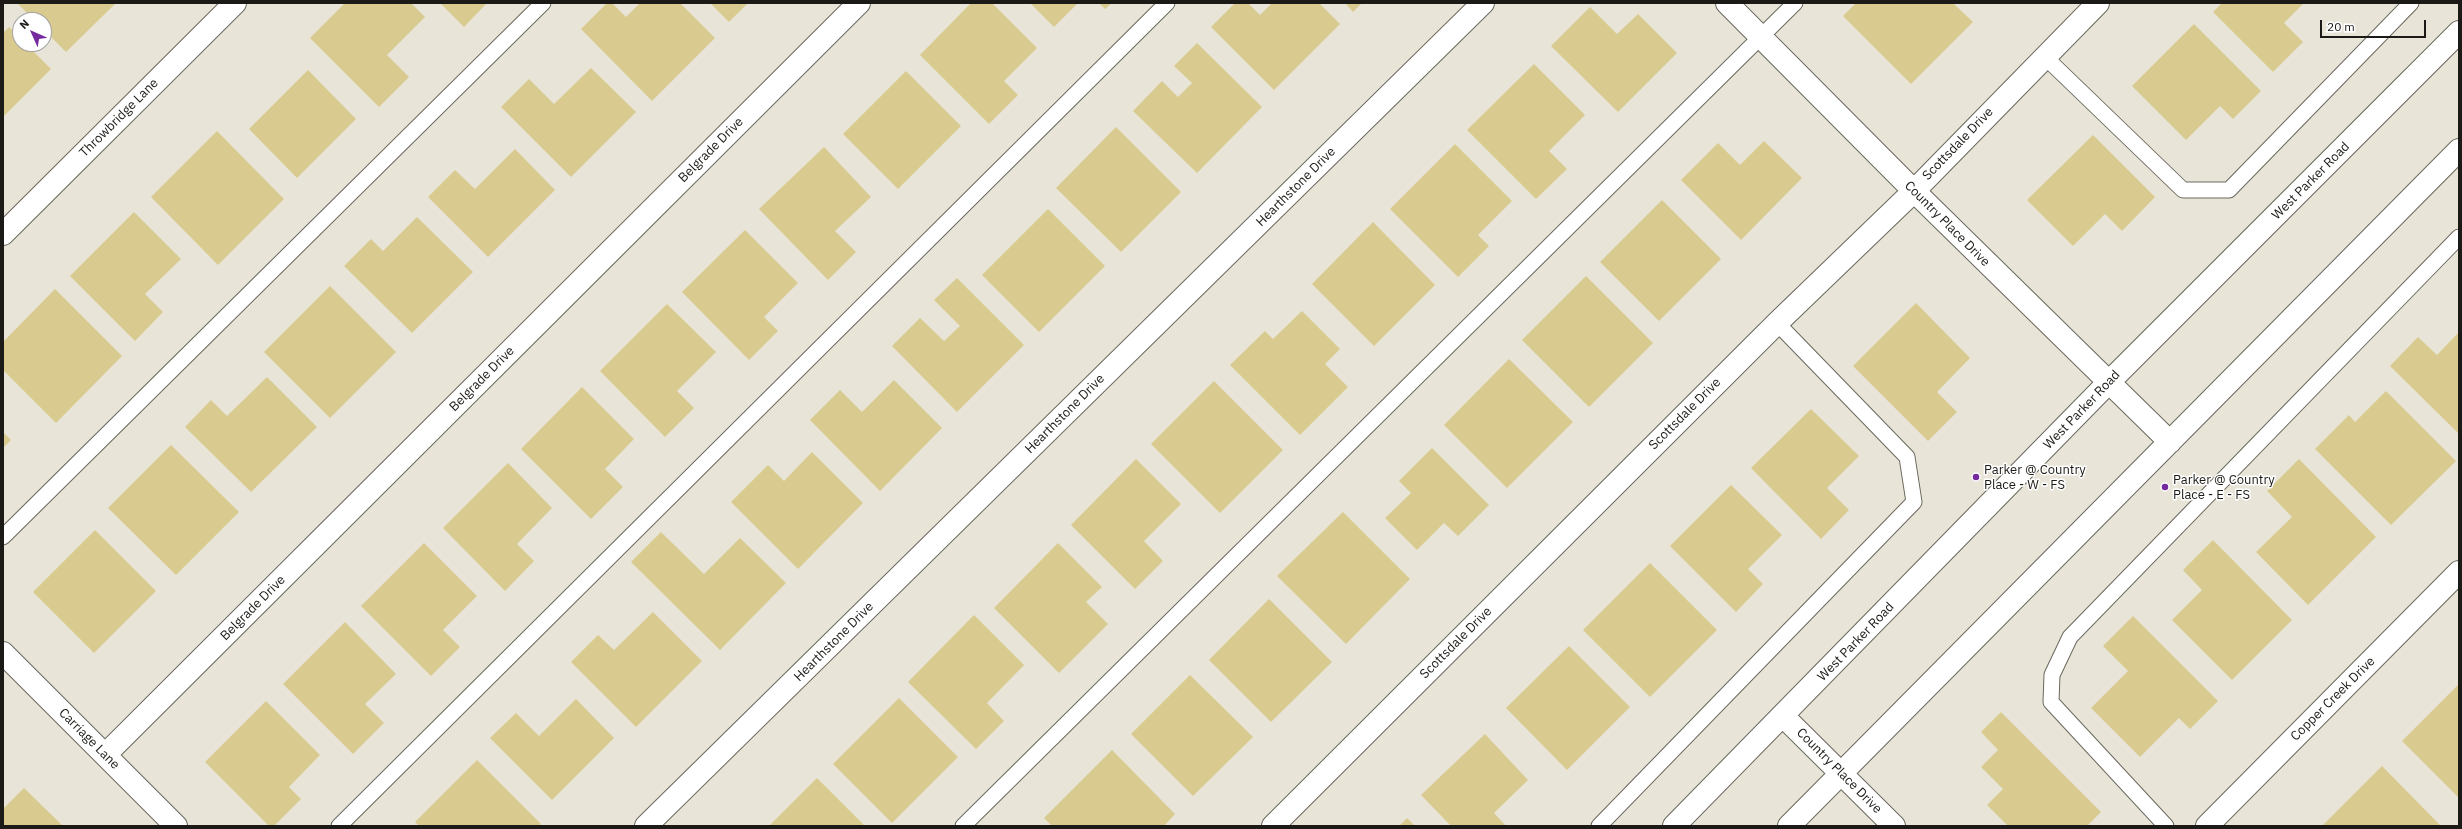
<!DOCTYPE html>
<html>
<head>
<meta charset="utf-8">
<style>
	body { margin:0 }
	#map { position:relative; width:2462px; height:829px; overflow:hidden; background:#e8e5d8; font-family:"IBM Plex Sans",sans-serif }
	canvas { display:block }
	.frame { position:absolute; inset:0; border:4px solid #1b1a16; pointer-events:none }
	.north { position:absolute; left:12px; top:12px; width:40px; height:40px; box-sizing:border-box; background:#fff; border:1px solid #a4a3a2; border-radius:50%; rotate:315deg; font-size:11px; font-weight:700; line-height:16px; text-align:center; color:#1b1a16 }
	.north::after { content:''; display:block; margin:auto; width:14px; height:18px; background:#752b9e; clip-path:polygon(50% 0,100% 100%,50% 72%,0 100%) }
	.scale { position:absolute; left:2320px; top:20px; width:106px; height:18px; box-sizing:border-box; border:2px solid #1b1a16; border-top:0; padding-left:5px; font-size:12px; line-height:14px; white-space:nowrap; color:#1b1a16; -webkit-text-stroke:3px #fff; paint-order:stroke }
</style>
</head>
<body>
<div id="map">
<canvas width="2462" height="829"></canvas>
<div class="frame"></div>
<div class="north">N</div>
<div class="scale">20 m</div>
</div>
<script>
const c = document.querySelector('canvas').getContext('2d');
c.lineJoin = 'round';
function fillPath(path, color) {
  c.fillStyle = color;
  c.fill(path, 'evenodd');
}
function poly(rows) {
  const path = new Path2D();
  for (const r of rows) {
    path.moveTo(r[0], r[1]);
    for (let i = 2; i < r.length; i += 2) path.lineTo(r[i], r[i + 1]);
  }
  return path;
}
function trace(path, color, width, dash) {
  c.strokeStyle = color;
  c.lineWidth = width;
  c.lineCap = dash ? 'butt' : 'round';
  c.setLineDash(dash || []);
  c.stroke(path);
}
function drawText(font, color, halo, rows, align = 'center') {
  c.font = font + ' "IBM Plex Sans",sans-serif';
  c.lineWidth = 3;
  c.setLineDash([]);
  c.textBaseline = 'middle';
  c.strokeStyle = halo;
  c.fillStyle = color;
  for (const [text, x, y, turn = 0] of rows) {
    c.save();
    c.translate(x, y);
    c.rotate((+turn || 0) * Math.PI / 180);
    c.textAlign = isNaN(turn) ? turn : align;
    if (halo) c.strokeText(text, 0, 0);
    c.fillText(text, 0, 0);
    c.restore();
  }
}
fillPath(poly([
	[17,3,116,3,66,52,44,30,44,20,34,20],
	[345,3,411,3,425,17,387,55,409,77,379,107,310,38],
	[440,3,487,3,464,27],
	[607,3,612,3,626,17,640,3,680,3,715,38,652,101,581,29],
	[710,3,748,3,729,22],
	[971,3,992,3,1037,48,1004,81,1018,95,989,124,920,55],
	[1030,3,1078,3,1054,27],
	[1099,3,1112,3,1105,9],
	[1235,3,1248,3,1260,15,1272,3,1319,3,1340,24,1274,90,1211,27],
	[1345,3,1362,3,1353,12],
	[1856,3,1953,3,1973,22,1911,84,1843,16],
	[2222,3,2304,3,2284,23,2303,42,2273,72,2213,12],
	[1590,7,1617,34,1638,14,1677,53,1618,112,1551,46],
	[2194,24,2261,91,2233,119,2220,106,2186,140,2132,86],
	[9,27,20,38,20,44,26,44,51,69,3,117,3,33],
	[1197,43,1262,107,1197,173,1133,111,1162,81,1178,97,1192,83,1174,66],
	[1534,64,1585,115,1549,151,1567,169,1536,199,1467,130],
	[591,68,636,112,571,177,501,107,529,79,554,104],
	[308,70,356,119,297,178,249,129],
	[906,71,961,126,898,189,843,134],
	[1116,127,1181,192,1121,252,1056,188],
	[217,131,284,199,218,265,151,197],
	[2093,135,2155,197,2122,231,2105,214,2073,246,2027,200],
	[1764,141,1802,178,1741,240,1681,180,1718,143,1740,165],
	[1455,144,1512,201,1478,235,1489,246,1458,277,1390,209],
	[824,147,871,197,835,231,856,252,828,280,759,209],
	[515,149,555,190,488,257,428,197,455,170,475,189],
	[1662,200,1721,259,1659,321,1600,262],
	[1048,209,1105,266,1039,332,982,275],
	[134,212,181,259,145,294,163,312,135,341,70,276],
	[417,217,473,272,412,333,344,266,371,239,383,251],
	[1373,222,1435,285,1374,346,1312,284],
	[745,230,798,283,764,317,778,331,749,360,682,292],
	[1586,276,1653,343,1589,407,1522,340],
	[957,278,1024,345,957,412,892,346,920,318,944,341,960,326,934,300],
	[330,286,396,352,330,418,264,352],
	[55,289,122,356,56,423,3,370,3,342],
	[1916,303,1970,358,1937,392,1957,412,1928,441,1853,366],
	[667,304,716,352,677,391,694,408,665,437,600,371],
	[1302,311,1340,349,1325,364,1348,387,1300,435,1230,365,1265,331,1273,339],
	[2459,332,2459,434,2390,366,2418,337,2437,355],
	[1509,359,1573,422,1507,488,1444,425],
	[267,377,317,427,251,492,185,427,211,400,227,416],
	[894,380,942,428,880,491,810,420,840,390,862,412],
	[1214,381,1283,450,1220,513,1151,444],
	[582,387,634,439,605,469,623,487,591,519,521,449],
	[2386,391,2456,461,2391,525,2315,449,2349,415,2355,422],
	[1811,409,1859,456,1827,488,1849,510,1821,539,1751,468],
	[3,432,11,440,3,448],
	[171,445,239,512,176,575,108,508],
	[1432,448,1489,505,1458,536,1444,523,1417,550,1385,518,1411,493,1399,481],
	[812,452,863,503,798,569,731,502,768,465,784,481],
	[1136,459,1181,504,1144,541,1163,561,1135,589,1071,525],
	[2299,459,2376,537,2308,605,2256,552,2292,517,2267,491],
	[508,463,552,508,517,544,534,561,505,591,443,528],
	[1731,485,1782,535,1748,569,1763,584,1736,612,1670,546],
	[1343,512,1410,579,1346,644,1277,576],
	[95,530,156,591,94,653,33,592],
	[661,532,704,574,740,538,786,583,720,650,631,562],
	[2213,540,2292,620,2232,680,2172,620,2202,590,2183,570],
	[424,543,477,596,443,630,460,647,431,676,361,606],
	[1058,543,1102,587,1086,602,1108,624,1059,673,994,608],
	[1650,563,1717,630,1650,697,1583,630],
	[1269,599,1332,662,1271,722,1209,660],
	[653,612,702,661,636,727,571,662,598,635,614,650],
	[974,615,1024,665,987,703,1004,721,976,749,908,682],
	[2133,616,2218,701,2190,729,2179,718,2140,757,2091,708,2128,671,2103,646],
	[345,622,396,674,365,704,384,723,353,754,283,684],
	[1569,646,1630,707,1567,770,1506,708],
	[1190,675,1253,737,1193,796,1131,734],
	[2459,684,2459,798,2402,741],
	[899,698,958,757,892,823,833,764],
	[576,699,614,738,552,800,490,738,516,713,539,736],
	[266,701,320,755,289,787,301,799,274,826,269,826,205,762],
	[2001,712,2101,812,2087,826,2008,826,1987,805,2003,789,1981,767,1998,750,1981,732],
	[1485,734,1528,780,1494,813,1506,826,1451,826,1421,795],
	[1112,750,1175,814,1164,826,1052,826,1044,818],
	[477,760,541,824,539,826,419,826,415,822],
	[2382,766,2441,826,2322,826],
	[817,778,865,826,769,826],
	[24,788,63,826,3,826,3,809],
	[1407,818,1415,826,1399,826]
]), '#d9cb8f');
const lane = poly([
	[2044,56,2183,190,2229,190,2411,3],
	[3,537,543,3],
	[339,826,1167,3],
	[963,826,1795,3],
	[1599,826,1914,502,1907,457,1777,323],
	[2166,826,2051,702,2052,675,2070,637,2459,237]
]);
const street = poly([
	[3,234,235,3],
	[3,653,176,826],
	[105,755,859,3],
	[646,826,1483,3],
	[1273,826,1777,323,1914,191,2098,3],
	[2207,826,2459,572]
]);
const secondary = poly([
	[1727,3,1914,191,2170,442],
	[1783,716,1894,826],
	[1674,826,2108,383,2459,32],
	[1789,826,2459,150]
]);
trace(lane, '#6a685d', 17);
trace(street, '#6a685d', 24);
trace(secondary, '#6a685d', 24);
trace(lane, '#fff', 15);
trace(street, '#fff', 22);
trace(secondary, '#fff', 22);
for (const [x, y, r, color] of [
	[1976,477,4,"#752b9e"],
	[2165,487,4,"#752b9e"]
]) {
  const dot = new Path2D();
  dot.arc(x, y, r, 0, 2 * Math.PI);
  c.fillStyle = color;
  c.fill(dot);
  trace(dot, '#fff', 1.5);
}
drawText('13px', '#1b1a16', '#fff', [
	["Throwbridge Lane",119,118,-45],
	["Scottsdale Drive",1958,144,-46],
	["Belgrade Drive",711,150,-45],
	["West Parker Road",2311,181,-45],
	["Hearthstone Drive",1296,187,-45],
	["Country Place Drive",1947,224,45],
	["Belgrade Drive",482,379,-45],
	["West Parker Road",2082,410,-46],
	["Hearthstone Drive",1065,414,-45],
	["Scottsdale Drive",1685,414,-45],
	["Belgrade Drive",253,608,-45],
	["Hearthstone Drive",834,642,-45],
	["West Parker Road",1856,642,-46],
	["Scottsdale Drive",1456,643,-45],
	["Copper Creek Drive",2333,699,-45],
	["Carriage Lane",89,739,45],
	["Country Place Drive",1839,771,45]
]);
drawText('13px', '#1b1a16', '#fff', [
	["Parker @ Country",1984,470],
	["Place - W - FS",1984,485],
	["Parker @ Country",2173,480],
	["Place - E - FS",2173,495]
], 'left');
</script>
</body>
</html>
